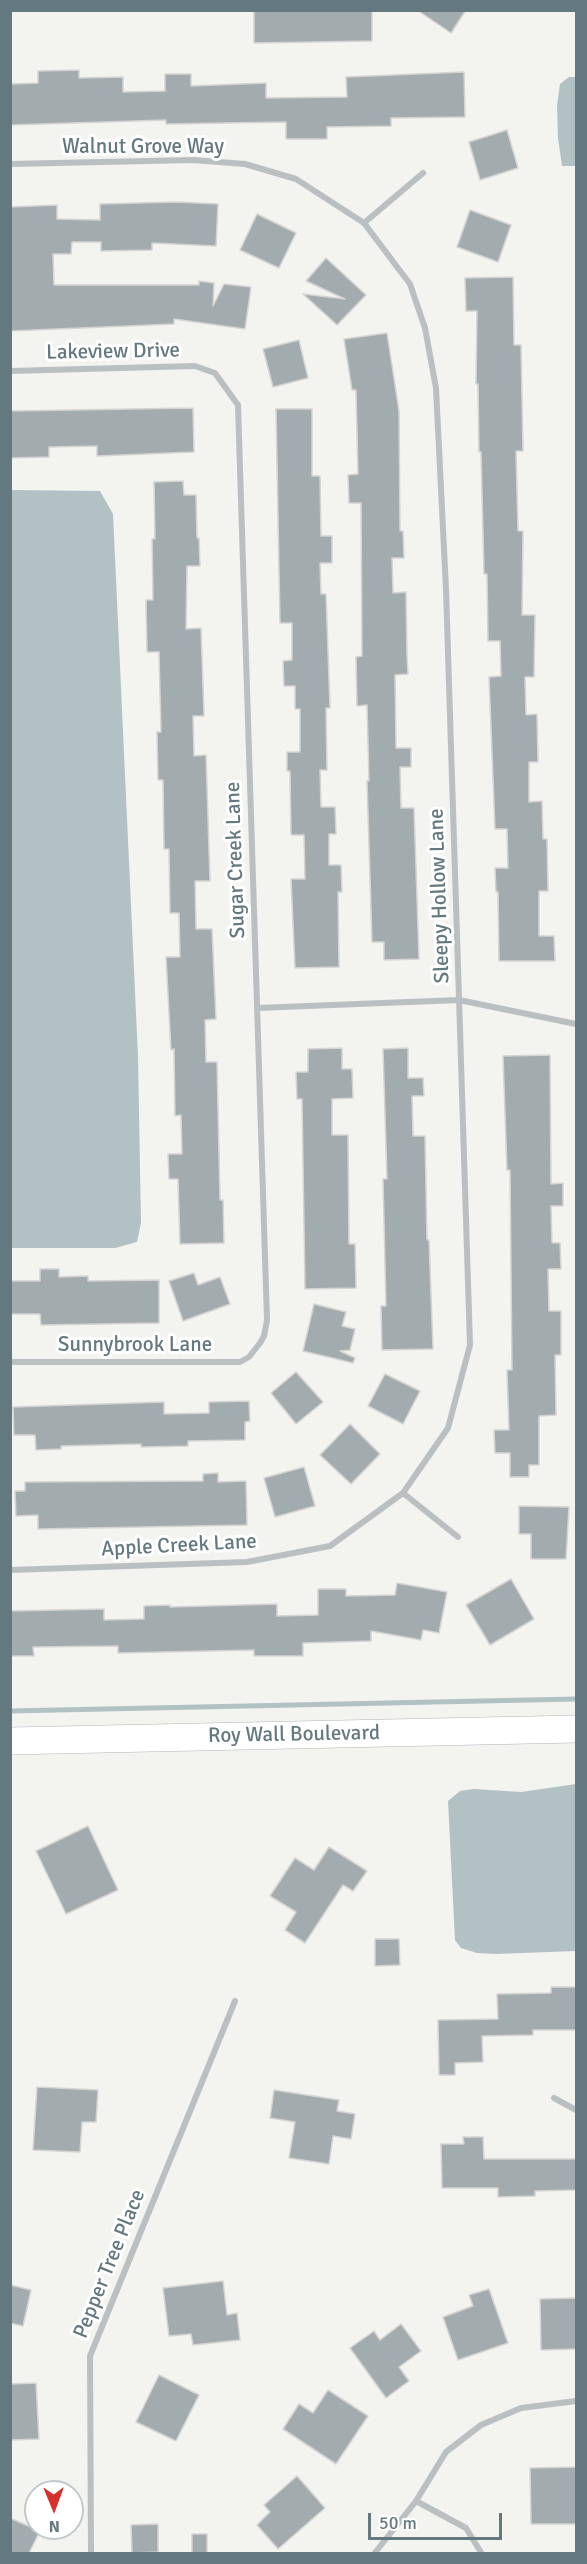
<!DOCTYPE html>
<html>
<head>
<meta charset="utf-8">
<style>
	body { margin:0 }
	#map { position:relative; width:587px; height:2564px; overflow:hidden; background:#f3f3f0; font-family:Signika,sans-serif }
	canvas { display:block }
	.frame { position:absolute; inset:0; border:12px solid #64787f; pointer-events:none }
	.north { position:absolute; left:24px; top:2480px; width:60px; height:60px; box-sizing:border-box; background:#fff; border:2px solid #c1c9cc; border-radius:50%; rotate:179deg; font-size:16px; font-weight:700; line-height:24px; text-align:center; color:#64787f }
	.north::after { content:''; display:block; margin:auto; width:21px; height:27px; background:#d6312d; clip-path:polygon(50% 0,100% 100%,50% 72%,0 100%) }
	.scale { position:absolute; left:368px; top:2513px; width:134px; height:27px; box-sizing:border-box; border:3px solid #64787f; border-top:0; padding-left:8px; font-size:18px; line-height:21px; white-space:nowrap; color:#64787f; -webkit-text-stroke:4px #fff; paint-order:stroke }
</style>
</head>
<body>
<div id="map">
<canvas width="587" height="2564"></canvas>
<div class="frame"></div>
<div class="north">N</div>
<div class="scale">50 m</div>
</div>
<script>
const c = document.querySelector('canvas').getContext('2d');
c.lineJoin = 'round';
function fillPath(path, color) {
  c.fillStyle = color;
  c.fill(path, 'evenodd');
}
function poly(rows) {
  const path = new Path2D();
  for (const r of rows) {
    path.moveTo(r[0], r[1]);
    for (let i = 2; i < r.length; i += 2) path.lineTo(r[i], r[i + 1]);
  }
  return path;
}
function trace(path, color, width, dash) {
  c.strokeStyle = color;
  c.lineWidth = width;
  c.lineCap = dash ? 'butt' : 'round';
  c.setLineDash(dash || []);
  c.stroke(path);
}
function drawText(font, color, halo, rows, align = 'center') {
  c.font = font + ' Signika,sans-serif';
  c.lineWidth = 6;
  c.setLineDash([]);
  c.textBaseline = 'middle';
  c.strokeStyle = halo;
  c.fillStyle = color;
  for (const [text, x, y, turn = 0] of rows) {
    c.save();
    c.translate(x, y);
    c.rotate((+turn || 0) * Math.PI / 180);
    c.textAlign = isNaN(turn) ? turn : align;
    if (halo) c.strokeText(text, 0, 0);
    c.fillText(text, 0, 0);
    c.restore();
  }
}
fillPath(poly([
	[569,77,576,77,576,166,562,166,558,138,557,106,560,84],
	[11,490,100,491,113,514,138,1057,141,1223,137,1242,115,1248,11,1248],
	[576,1784,576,1951,496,1954,477,1953,461,1948,455,1940,448,1801,460,1791,474,1789,521,1792]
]), '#b2c1c3');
trace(poly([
	[10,1711,576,1699]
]), '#b2c1c3', 5);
const building = poly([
	[254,10,372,10,372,41,254,43,254,10],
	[417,10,466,10,451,33,417,10],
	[79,70,79,78,123,77,123,92,165,91,165,74,191,74,191,86,266,83,266,98,347,97,346,77,464,72,465,117,391,118,391,126,327,127,327,139,286,139,286,122,166,124,166,120,10,125,10,84,38,83,38,71,79,70],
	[507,130,518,168,480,180,469,142,507,130],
	[177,202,218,204,216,246,152,243,152,250,101,251,101,242,72,242,71,254,53,254,54,285,199,285,199,281,214,283,213,306,224,284,251,287,245,329,174,319,174,324,10,331,10,207,57,205,57,219,100,220,100,204,177,202],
	[470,210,511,225,498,262,457,247,470,210],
	[257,214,296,233,279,268,240,250,257,214],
	[326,258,366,295,337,325,303,294,345,299,306,281,326,258],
	[513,277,514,345,521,345,523,451,516,451,518,531,523,531,522,615,535,615,534,677,525,677,526,715,537,714,538,762,529,762,529,802,542,801,543,839,547,839,548,891,539,891,539,936,554,936,555,961,499,961,498,892,496,892,495,868,508,868,507,829,495,829,489,677,501,676,500,641,488,641,487,574,484,574,481,452,479,452,478,384,476,384,477,311,466,311,465,278,513,277],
	[387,333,399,411,400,531,403,531,404,558,392,558,393,593,406,592,407,656,408,674,395,675,396,748,411,748,411,767,400,767,401,808,414,808,419,959,384,960,384,942,372,942,367,781,369,781,367,705,357,706,356,657,362,656,361,503,349,503,348,475,358,474,356,390,352,390,344,339,387,333],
	[299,340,308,378,273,387,263,349,299,340],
	[193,408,194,452,97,456,97,446,49,447,49,457,10,458,10,411,193,408],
	[276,409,312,409,312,476,320,476,321,536,332,536,332,563,320,563,321,594,326,594,330,708,326,708,327,770,320,770,321,807,335,807,336,834,329,834,329,865,341,865,342,892,338,892,339,967,295,968,291,879,305,879,304,835,291,835,290,771,287,771,287,752,300,752,300,709,295,709,295,686,284,686,283,661,292,660,292,623,280,623,276,409],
	[183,481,184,495,196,495,197,538,199,538,200,566,187,566,186,629,201,628,204,716,193,716,194,756,206,755,210,881,195,881,196,929,212,929,216,1019,205,1020,206,1062,217,1062,220,1200,223,1200,224,1243,180,1244,178,1179,169,1179,168,1154,182,1154,181,1115,175,1116,174,1049,171,1050,166,957,180,957,179,913,170,913,169,849,164,849,163,780,158,780,157,732,161,732,159,652,147,652,146,600,153,600,152,539,155,539,154,482,183,481],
	[342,1048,342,1069,352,1069,353,1098,332,1099,332,1135,348,1135,349,1244,355,1244,356,1288,305,1289,302,1099,297,1099,296,1072,308,1072,308,1049,342,1048],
	[408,1048,408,1078,423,1078,424,1096,412,1096,413,1136,425,1136,427,1240,429,1240,433,1349,382,1350,381,1306,386,1306,383,1179,387,1179,383,1049,408,1048],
	[550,1055,551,1184,563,1183,563,1206,551,1206,552,1243,560,1243,561,1269,548,1269,549,1311,561,1311,561,1355,555,1355,556,1415,539,1416,539,1465,529,1465,529,1477,510,1477,510,1453,495,1453,494,1430,509,1430,507,1370,512,1370,510,1170,507,1170,503,1056,550,1055],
	[40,1269,59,1269,59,1277,88,1276,88,1281,159,1280,159,1323,41,1325,40,1314,10,1314,10,1281,40,1281,40,1269],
	[194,1273,198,1285,220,1277,230,1304,183,1321,169,1281,194,1273],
	[314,1304,346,1312,342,1326,355,1329,350,1350,340,1351,355,1358,353,1363,303,1351,314,1304],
	[296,1372,323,1402,296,1424,271,1393,296,1372],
	[385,1374,420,1391,403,1424,368,1406,385,1374],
	[249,1401,250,1421,245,1422,245,1440,188,1441,188,1446,141,1447,141,1444,61,1446,61,1449,36,1450,35,1435,14,1435,13,1407,164,1402,164,1414,209,1413,209,1402,249,1401],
	[350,1424,380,1454,351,1484,320,1455,350,1424],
	[304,1467,315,1506,275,1517,264,1478,304,1467],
	[218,1473,218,1482,246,1481,247,1525,38,1529,38,1515,16,1516,15,1491,25,1491,25,1482,203,1481,203,1474,218,1473],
	[519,1506,569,1507,566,1559,531,1559,531,1534,519,1534,519,1506],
	[511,1579,534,1619,490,1645,466,1605,511,1579],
	[397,1583,447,1592,439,1633,423,1630,421,1640,371,1631,371,1641,303,1643,303,1656,254,1656,254,1650,118,1653,118,1646,33,1647,34,1656,10,1656,10,1611,104,1609,104,1620,144,1619,144,1606,170,1605,170,1607,277,1604,277,1616,318,1615,318,1589,346,1589,346,1596,395,1595,397,1583],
	[88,1826,118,1890,66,1914,36,1851,88,1826],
	[329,1847,367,1871,353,1891,343,1885,305,1943,285,1930,296,1912,270,1896,295,1858,314,1870,329,1847],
	[375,1939,399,1939,400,1965,375,1966,375,1939],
	[551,1987,576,1987,576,2030,533,2030,533,2035,482,2036,483,2062,455,2063,455,2075,439,2075,438,2020,498,2019,497,1994,551,1993,551,1987],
	[37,2087,98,2090,96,2122,82,2122,80,2152,33,2150,37,2087],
	[274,2090,339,2100,337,2111,355,2114,351,2139,333,2136,329,2164,289,2158,295,2122,270,2118,274,2090],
	[463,2137,483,2137,484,2159,576,2159,576,2190,535,2191,535,2196,498,2197,498,2188,442,2188,441,2144,464,2144,463,2137],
	[223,2281,227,2315,237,2313,240,2340,193,2345,191,2334,169,2336,163,2288,223,2281],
	[10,2285,31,2290,23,2326,10,2323,10,2285],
	[489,2289,508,2343,458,2360,443,2317,473,2306,469,2295,489,2289],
	[576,2298,576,2349,541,2350,540,2299,576,2298],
	[401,2324,421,2351,399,2367,409,2381,386,2398,350,2348,374,2331,380,2340,401,2324],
	[159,2375,199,2395,176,2441,136,2422,159,2375],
	[36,2383,39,2439,10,2440,10,2384,36,2383],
	[328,2390,368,2416,336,2464,283,2429,299,2404,313,2413,328,2390],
	[576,2467,576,2524,531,2524,530,2468,576,2467],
	[297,2476,325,2508,278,2549,257,2525,270,2512,264,2505,297,2476],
	[10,2518,40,2531,29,2553,10,2553,10,2518],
	[158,2524,158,2552,132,2553,131,2525,158,2524],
	[192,2534,207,2534,207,2553,192,2553,192,2534]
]);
fillPath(building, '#a2acaf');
trace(building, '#d5d4d2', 1.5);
const secondary = poly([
	[10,1741,576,1729]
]);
trace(secondary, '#afb5b8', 28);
trace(poly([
	[10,164,193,160,245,164,296,179,364,223,410,284,425,328,436,388,446,589,470,1345,448,1428,403,1493,330,1546,247,1562,10,1570],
	[364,223,423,173],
	[10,371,195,366,215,373,238,405,267,1320,264,1336,260,1343,249,1357,240,1362,10,1362],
	[257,1008,459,1000,576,1024],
	[403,1493,458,1537],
	[554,2098,576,2110],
	[416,2501,466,2528,482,2554],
	[91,2554,90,2356,235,2001],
	[374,2554,416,2501,446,2452,481,2425,521,2408,576,2401]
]), '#babfc1', 6);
trace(secondary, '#fff', 27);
drawText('21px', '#64787f', '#fff', [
	["Walnut Grove Way",143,147],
	["Lakeview Drive",113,352,-1],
	["Sugar Creek Lane",236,860,-92],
	["Sleepy Hollow Lane",440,896,-92],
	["Sunnybrook Lane",135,1345],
	["Apple Creek Lane",179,1546,-3],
	["Roy Wall Boulevard",294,1735,-1],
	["Pepper Tree Place",110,2264,-68]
]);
</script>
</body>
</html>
